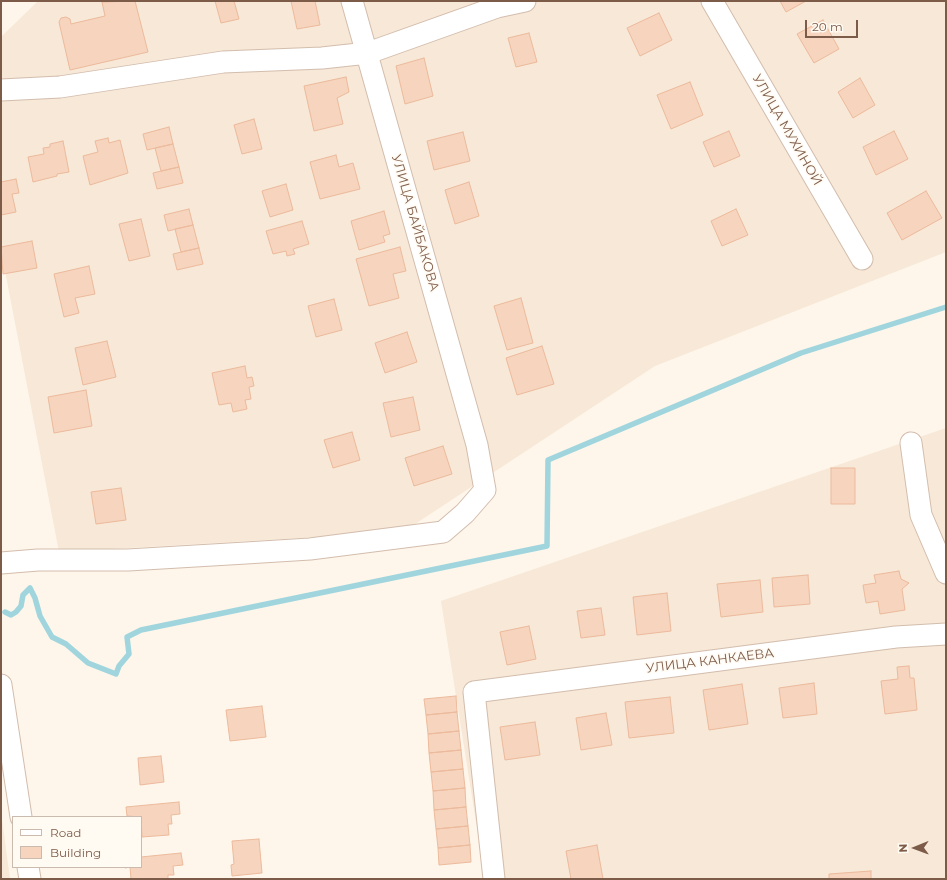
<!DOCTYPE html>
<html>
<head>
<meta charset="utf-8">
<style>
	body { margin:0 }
	#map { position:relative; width:947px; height:880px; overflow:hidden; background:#fef6ea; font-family:Montserrat,sans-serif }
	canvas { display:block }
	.frame { position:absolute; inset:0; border:2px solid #7d5b49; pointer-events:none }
	.legend { position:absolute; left:12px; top:816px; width:130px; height:52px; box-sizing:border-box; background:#fffaf2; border:1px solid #cbbaae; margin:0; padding:5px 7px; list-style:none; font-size:12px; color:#7d5b49 }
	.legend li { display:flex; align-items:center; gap:8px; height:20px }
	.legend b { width:20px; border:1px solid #cbbaae }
	.north { position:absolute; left:895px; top:828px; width:40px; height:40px; -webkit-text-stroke:3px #fffaf2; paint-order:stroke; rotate:269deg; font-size:11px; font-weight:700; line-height:16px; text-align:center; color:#7d5b49 }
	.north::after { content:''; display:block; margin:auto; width:14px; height:18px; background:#7d5b49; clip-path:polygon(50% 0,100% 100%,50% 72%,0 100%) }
	.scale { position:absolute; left:805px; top:20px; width:53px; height:18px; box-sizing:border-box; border:2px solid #7d5b49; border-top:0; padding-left:5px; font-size:12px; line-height:14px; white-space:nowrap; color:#7d5b49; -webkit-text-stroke:3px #fffaf2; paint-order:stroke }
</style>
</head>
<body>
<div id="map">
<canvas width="947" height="880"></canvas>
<div class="frame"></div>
<ul class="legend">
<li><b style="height:5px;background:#fff"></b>Road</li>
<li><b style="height:11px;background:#f7d4be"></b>Building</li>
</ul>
<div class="north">N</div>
<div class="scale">20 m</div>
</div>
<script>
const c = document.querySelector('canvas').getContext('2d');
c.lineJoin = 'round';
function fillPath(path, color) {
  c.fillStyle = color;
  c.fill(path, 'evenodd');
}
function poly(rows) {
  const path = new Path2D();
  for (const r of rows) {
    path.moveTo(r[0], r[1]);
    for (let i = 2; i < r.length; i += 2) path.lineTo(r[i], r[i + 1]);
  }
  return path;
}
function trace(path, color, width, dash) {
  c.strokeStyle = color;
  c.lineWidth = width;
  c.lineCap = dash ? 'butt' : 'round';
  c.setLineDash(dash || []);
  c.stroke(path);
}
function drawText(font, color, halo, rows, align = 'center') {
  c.font = font + ' Montserrat,sans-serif';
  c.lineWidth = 3;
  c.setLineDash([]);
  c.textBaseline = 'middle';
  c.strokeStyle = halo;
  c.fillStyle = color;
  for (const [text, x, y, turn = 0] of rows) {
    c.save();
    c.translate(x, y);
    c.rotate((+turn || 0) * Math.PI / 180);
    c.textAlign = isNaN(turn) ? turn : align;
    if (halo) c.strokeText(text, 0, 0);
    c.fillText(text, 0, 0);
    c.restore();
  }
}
fillPath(poly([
	[38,1,946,1,946,252,655,366,403,532,59,552,1,250,1,37],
	[946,428,946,879,485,879,441,601],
	[1,812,10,879,1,879]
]), '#f7e8d7');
trace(poly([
	[5,612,11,615,16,612,21,606,23,595,30,588,35,598,40,616,52,637,66,644,88,663,116,674,119,666,129,654,127,637,141,630,547,546,548,460,801,353,946,307]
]), '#a0d5de', 5.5);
const building = poly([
	[135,1,148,52,70,70,59,22,61,18,66,17,70,19,71,24,105,16,102,2,135,1],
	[215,1,234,1,239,19,221,23,215,1],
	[291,1,315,1,320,25,297,29,291,1],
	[780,1,806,1,786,12,780,1],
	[659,13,672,40,640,56,627,28,659,13],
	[823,20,839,49,814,63,797,34,823,20],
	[529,33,537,62,516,67,508,38,529,33],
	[424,58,433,96,405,104,396,66,424,58],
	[346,77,349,92,337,98,343,124,314,131,304,86,346,77],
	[860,78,875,105,853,118,838,92,860,78],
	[690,82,703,115,671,129,657,95,690,82],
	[254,119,262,149,242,154,234,125,254,119],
	[169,127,173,144,147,150,143,134,169,127],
	[729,131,740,156,714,167,703,142,729,131],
	[894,131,908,159,876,175,863,147,894,131],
	[463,132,470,161,434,170,427,141,463,132],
	[108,138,109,143,120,140,128,173,90,185,83,156,98,152,95,141,108,138],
	[63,141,69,172,57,174,57,176,33,182,28,157,44,154,43,148,50,147,50,144,63,141],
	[173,144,179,167,161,171,155,148,173,144],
	[336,155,339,167,353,163,360,189,320,199,310,162,336,155],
	[179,167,183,183,157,189,153,173,179,167],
	[16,179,19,193,12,194,16,212,1,215,1,182,16,179],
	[469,182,479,216,455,224,445,190,469,182],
	[286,184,293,210,270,217,262,191,286,184],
	[926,191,942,218,902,240,887,213,926,191],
	[189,209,193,225,168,231,164,215,189,209],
	[736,209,748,235,722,246,711,221,736,209],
	[384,211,390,234,383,236,385,242,359,250,351,221,384,211],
	[141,219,150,256,129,261,119,224,141,219],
	[302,221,309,244,293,249,295,254,287,256,286,251,273,254,266,231,302,221],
	[193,225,199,248,181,252,175,229,193,225],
	[32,241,37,268,3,274,1,247,32,241],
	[400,247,406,271,393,274,399,298,369,306,356,259,400,247],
	[199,248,203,264,177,270,173,254,199,248],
	[89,266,95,294,75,298,79,313,64,317,54,274,89,266],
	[521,298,533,343,507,350,494,306,521,298],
	[334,299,342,330,316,337,308,306,334,299],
	[407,332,417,362,385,373,375,343,407,332],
	[107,341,116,377,83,385,75,348,107,341],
	[542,346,554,384,517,395,506,358,542,346],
	[245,366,247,378,252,377,254,386,249,387,251,399,245,400,247,409,233,412,231,403,219,405,212,373,245,366],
	[86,390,92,426,54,433,48,397,86,390],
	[413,397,420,430,391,437,383,403,413,397],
	[352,432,360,460,333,468,324,440,352,432],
	[443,446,452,474,414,486,405,458,443,446],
	[831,468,855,468,855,504,831,504,831,468],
	[121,488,126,520,96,524,91,492,121,488],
	[899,571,901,579,909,583,902,589,905,610,880,614,878,601,866,603,863,585,876,583,874,575,899,571],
	[808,575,810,604,774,607,772,578,808,575],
	[760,580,763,612,721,617,717,584,760,580],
	[667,593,671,631,637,635,633,597,667,593],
	[601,608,605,635,581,638,577,611,601,608],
	[529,626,536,659,507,665,500,632,529,626],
	[909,666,910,678,914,678,917,710,885,714,881,681,898,679,897,667,909,666],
	[814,683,817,714,783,718,779,688,814,683],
	[742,684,748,724,709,730,703,690,742,684],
	[456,696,457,712,426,715,424,699,456,696],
	[670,697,674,733,629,738,625,702,670,697],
	[262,706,266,737,230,741,226,710,262,706],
	[457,712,459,731,428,734,426,715,457,712],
	[606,713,612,745,581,750,576,718,606,713],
	[535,722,540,755,505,760,500,727,535,722],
	[459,731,461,750,429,753,428,734,459,731],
	[461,750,463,769,431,772,429,753,461,750],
	[161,756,164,782,140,785,138,758,161,756],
	[463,769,465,788,433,791,431,772,463,769],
	[465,788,466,807,434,810,433,791,465,788],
	[179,802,180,814,171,815,172,824,168,824,169,835,142,837,141,817,127,816,126,807,179,802],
	[466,807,468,826,436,829,434,810,466,807],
	[468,826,470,845,438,848,436,829,468,826],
	[259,839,262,873,232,876,231,865,234,864,232,841,259,839],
	[470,845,471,862,439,865,438,848,470,845],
	[597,845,603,879,571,879,566,851,597,845],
	[181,853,183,865,173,866,174,875,168,875,168,879,131,879,130,867,125,868,125,867,141,867,141,857,181,853],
	[871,871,871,879,829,879,829,874,871,871]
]);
fillPath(building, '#f7d4be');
trace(building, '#ecba9c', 1);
const minor = poly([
	[712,1,862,259],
	[1,90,60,87,223,62,322,58,368,53,497,7,525,1],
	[911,443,921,515,946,573],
	[1,563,38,560,128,560,246,553,310,549,443,532,465,513,485,490,477,445,352,1],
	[1,685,21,817],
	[28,867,30,879],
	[494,879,474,692,896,637,946,634]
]);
trace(minor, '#d3bdad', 23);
trace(minor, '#fff', 21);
drawText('13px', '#7d5b49', '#fffaf2', [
	["УЛИЦА МУХИНОЙ",787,130,60],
	["УЛИЦА БАЙБАКОВА",415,223,74],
	["УЛИЦА КАНКАЕВА",710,661,-7]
]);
</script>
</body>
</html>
